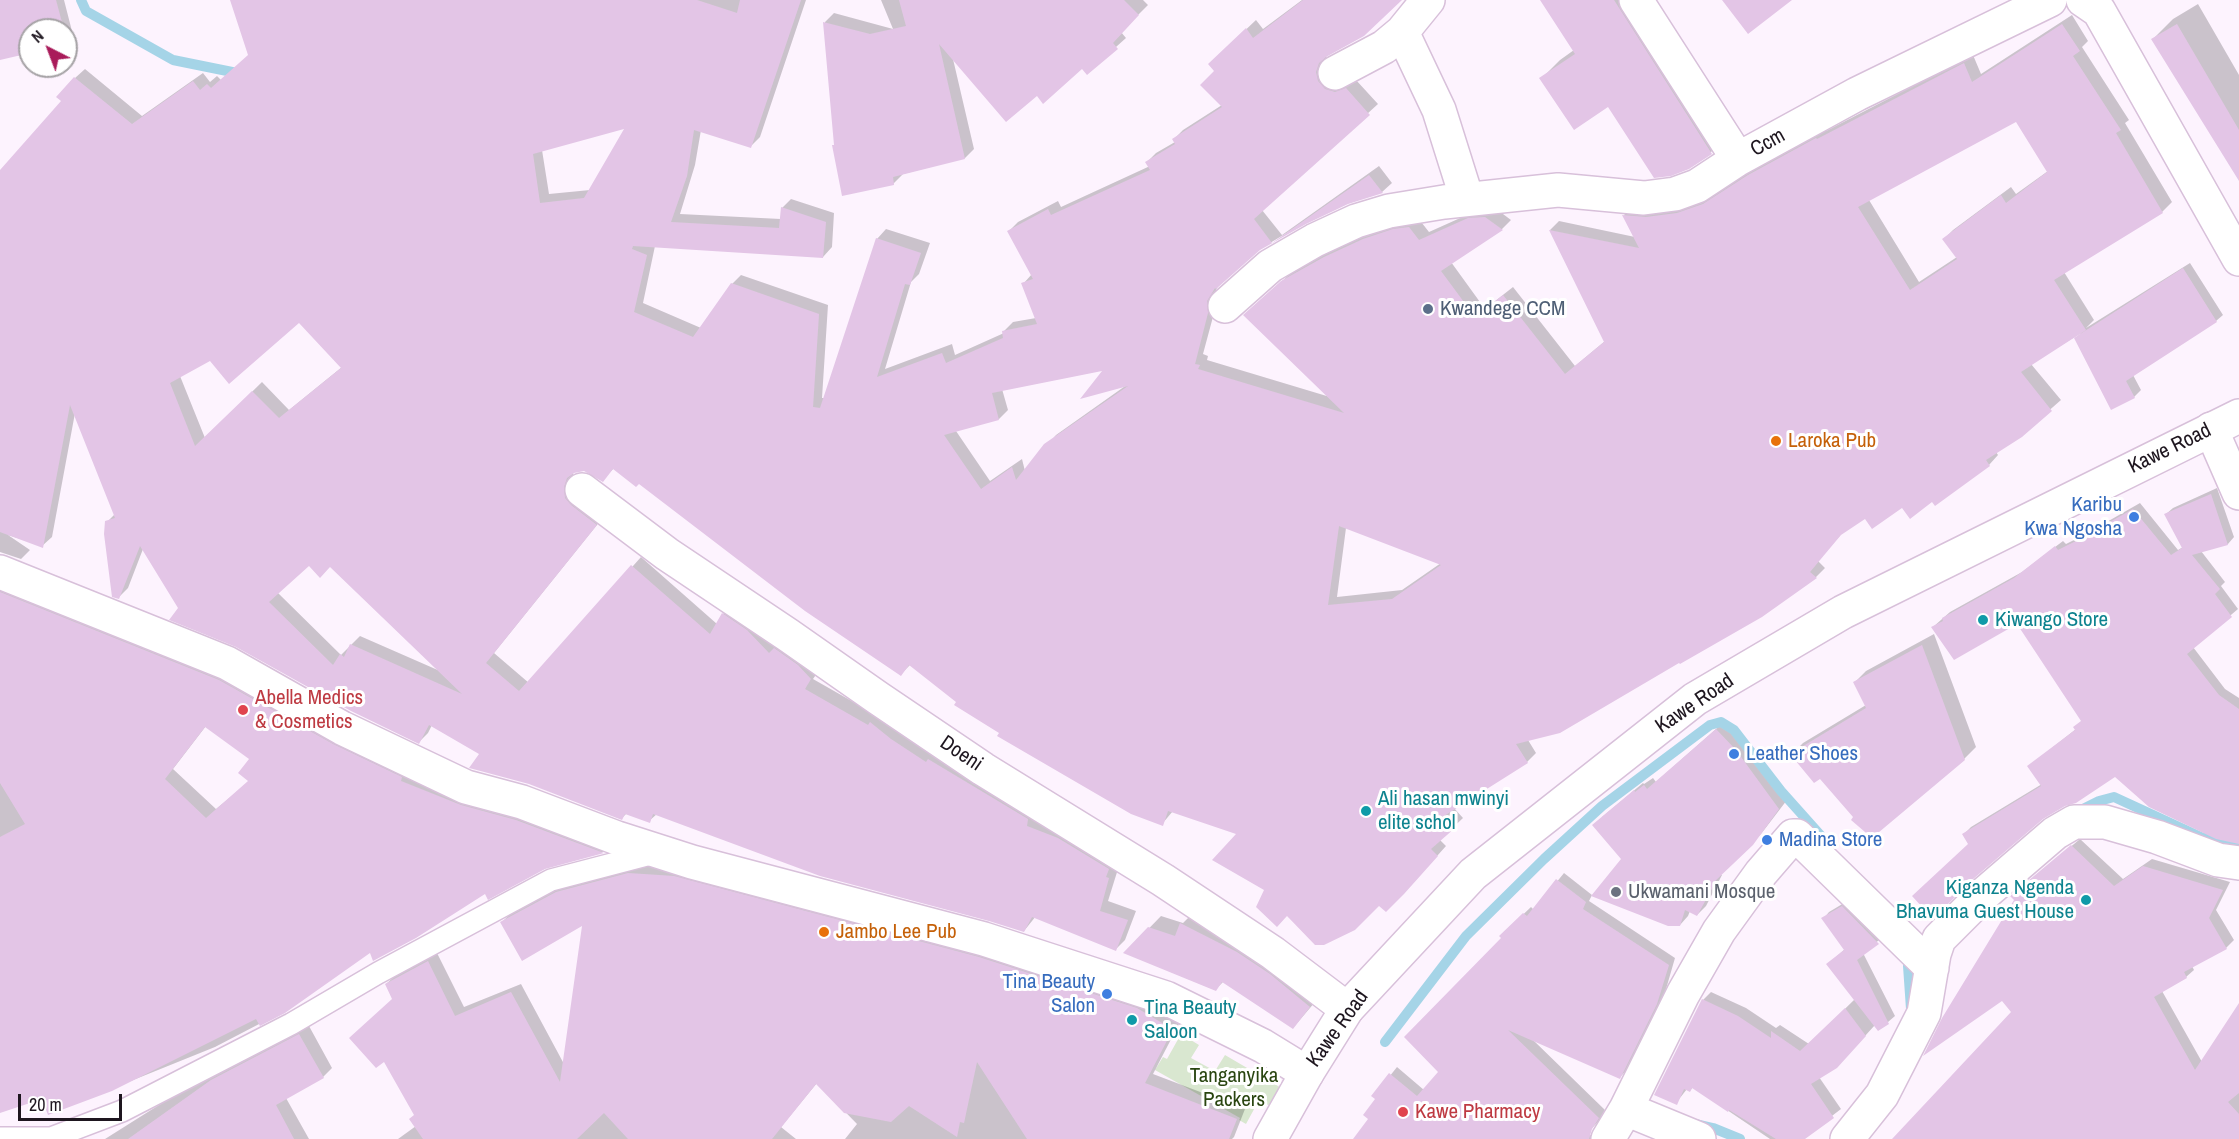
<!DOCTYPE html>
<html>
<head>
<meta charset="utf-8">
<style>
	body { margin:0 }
	#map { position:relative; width:2239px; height:1139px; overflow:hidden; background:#fdf3fe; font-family:"Archivo Narrow",sans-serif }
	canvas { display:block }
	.north { position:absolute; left:18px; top:18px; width:60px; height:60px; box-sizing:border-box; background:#fff; border:2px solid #a5a2a5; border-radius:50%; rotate:318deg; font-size:16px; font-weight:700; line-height:24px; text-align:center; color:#1e161f }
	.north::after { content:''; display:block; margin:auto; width:21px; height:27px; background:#a91b5a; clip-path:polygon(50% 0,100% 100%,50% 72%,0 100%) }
	.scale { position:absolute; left:18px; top:1094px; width:104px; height:27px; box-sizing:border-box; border:3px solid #1e161f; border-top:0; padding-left:8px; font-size:18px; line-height:21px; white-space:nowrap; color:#1e161f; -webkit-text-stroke:4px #fff; paint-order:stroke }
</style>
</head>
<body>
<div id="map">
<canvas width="2239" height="1139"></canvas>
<div class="north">N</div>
<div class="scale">20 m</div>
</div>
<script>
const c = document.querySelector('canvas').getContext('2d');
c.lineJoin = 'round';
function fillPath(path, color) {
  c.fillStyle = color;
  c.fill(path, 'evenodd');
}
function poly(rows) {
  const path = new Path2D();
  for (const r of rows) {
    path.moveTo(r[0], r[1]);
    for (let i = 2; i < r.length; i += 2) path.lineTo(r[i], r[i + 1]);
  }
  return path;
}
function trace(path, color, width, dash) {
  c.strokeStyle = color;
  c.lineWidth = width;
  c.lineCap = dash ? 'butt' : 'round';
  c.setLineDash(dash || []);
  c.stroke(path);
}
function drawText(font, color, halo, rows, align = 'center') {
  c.font = font + ' "Archivo Narrow",sans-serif';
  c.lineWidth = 6;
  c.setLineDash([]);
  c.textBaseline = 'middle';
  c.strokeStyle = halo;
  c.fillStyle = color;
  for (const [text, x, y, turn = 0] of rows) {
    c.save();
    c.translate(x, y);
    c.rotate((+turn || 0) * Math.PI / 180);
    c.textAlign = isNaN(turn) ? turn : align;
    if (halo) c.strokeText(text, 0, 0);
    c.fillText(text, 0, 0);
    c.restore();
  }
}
fillPath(poly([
	[1181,1034,1199,1045,1191,1058,1215,1071,1225,1055,1283,1089,1272,1107,1259,1100,1246,1124,1239,1120,1240,1118,1155,1070,1163,1057,1167,1059]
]), '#d9e7d0');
fillPath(poly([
	[0,0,64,0,73,35,66,42,66,30,30,30,30,51,0,58],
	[232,0,806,0,760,137,751,146,701,130,695,165,680,214,781,219,782,208,791,199,834,213,832,247,823,257,655,246,643,303,701,328,732,284,741,275,828,305,822,398,825,398,877,239,886,229,930,243,919,274,911,282,885,369,952,344,955,355,1004,333,1004,331,1013,322,1036,318,1023,284,1032,274,1009,231,1018,222,1058,201,1061,207,1150,166,1147,162,1156,153,1175,142,1174,139,1183,130,1222,105,1216,70,1219,55,1256,20,1263,29,1302,0,1398,0,1327,54,1325,63,1356,80,1378,104,1262,210,1282,235,1379,166,1392,183,1382,192,1348,203,1305,222,1260,249,1219,284,1216,290,1217,302,1203,354,1208,356,1207,360,1330,397,1255,306,1292,272,1335,248,1373,230,1418,218,1429,232,1478,210,1495,208,1511,220,1502,229,1451,262,1485,309,1513,287,1575,366,1605,341,1550,230,1559,221,1635,237,1624,215,1633,206,1688,204,1714,195,1759,166,1825,130,1826,131,1973,55,1981,74,2072,15,2088,41,2082,47,2129,120,2125,123,2172,202,2162,212,2064,272,2094,320,2086,328,2190,263,2223,315,2216,321,2133,375,2141,390,2134,397,2112,408,2076,338,2081,333,2031,364,2061,400,2021,435,1996,452,1998,455,1989,465,1933,500,1866,517,1843,532,1818,561,1825,568,1816,577,1528,740,1536,753,1527,762,1454,808,1463,818,1440,840,1446,846,1413,883,1379,904,1266,889,1239,834,1173,811,1162,824,1001,733,910,665,901,674,639,482,614,468,603,480,584,470,574,471,572,478,605,515,494,653,529,683,641,557,717,624,723,614,732,605,820,669,813,679,878,716,1118,869,1108,901,1136,911,1125,940,1116,949,1036,916,1024,931,657,814,649,821,627,813,622,818,481,753,432,725,428,733,419,742,180,608,143,549,128,588,118,598,107,522,115,514,75,413,52,537,42,546,8,535,30,550,21,559,0,552,0,212,75,78,85,69,142,116,203,73,210,82,217,76,221,80,249,55],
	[2016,120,2048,171,2016,194,2011,187,1953,230,1944,239,1957,257,1919,282,1869,200],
	[627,126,590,190,549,194,542,150],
	[299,321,342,367,289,410,262,382,205,438,180,376,210,360],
	[1105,368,1128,384,1056,435,1025,471,1022,459,990,481,956,431,999,419,1008,410,1002,389],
	[1346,528,1441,563,1402,590,1337,597],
	[309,564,330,565,440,671,360,636,341,655,278,593],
	[881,0,1143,0,1148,5,1121,32,1126,38,1087,73,1082,67,1037,94,953,59,974,149,965,158,903,174,893,184,835,144,825,22,834,13,893,29],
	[1550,0,1644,0,1730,134,1711,152,1688,168,1609,105,1541,79,1560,60,1574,50],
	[2198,4,2239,75,2239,178,2153,39,2173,19],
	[2217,488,2234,537,2228,544,2201,551,2225,582,2221,586,2238,609,2193,647,2225,689,2239,698,2239,842,2115,775,2064,804,1970,843,1964,834,1971,827,2042,784,2029,766,2076,729,2082,720,2017,622,1933,627,1950,612,2022,572,2063,541,2066,544,2084,535,2140,503,2178,550,2183,547,2166,514,2173,508],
	[0,579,611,843,603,852,545,867,485,892,370,951,286,1010,215,1047,49,1114,42,1097,0,1112],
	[206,726,251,759,250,781,216,809,173,769],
	[1934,634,1976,747,1964,759,1855,817,1821,777,1792,754,1803,743,1866,705,1854,683,1866,671],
	[1725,721,1744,742,1787,800,1761,834,1720,874,1722,875,1706,906,1697,915,1690,911,1688,916,1680,925,1623,859,1602,817,1643,783,1644,784,1653,778,1656,782],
	[2080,839,2123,879,2152,859,2230,882,2216,910,2234,940,2226,948,2192,966,2194,970,2186,977,2162,991,2202,1062,2239,1006,2239,1139,1894,1139,2013,1012,2016,899,2020,889],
	[638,865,684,867,1147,1000,1180,1022,1153,1074,1245,1109,1234,1137,1232,1139,845,1139,857,1124,817,1083,781,1127,796,1139,398,1139,416,1126,415,1115,393,999,386,984,396,975,437,953,464,1007,521,984,564,1064,584,924,502,922,511,913,566,883],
	[1564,873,1592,895,1589,901,1675,958,1664,996,1626,1071,1619,1078,1532,1039,1605,1110,1598,1122,1586,1134,1597,1137,1598,1139,1355,1139,1370,1119,1378,1099,1374,1096,1397,1067,1424,1090,1440,1072,1508,929,1531,907,1534,910],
	[1849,900,1884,936,1863,953,1895,1016,1888,1022,1875,1025,1845,1058,1819,1077,1841,1109,1802,1139,1770,1139,1693,1087,1690,1091,1687,1089,1676,1103,1703,1000,1711,992,1746,1008,1776,1028,1780,1025,1809,1044,1855,999,1828,964,1845,949,1823,919,1829,912],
	[1194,912,1321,995,1293,1028,1224,981,1215,990,1125,953,1161,916,1183,923],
	[309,1026,332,1068,323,1077,286,1098,309,1139,105,1139,178,1093]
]), '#0003');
trace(poly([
	[81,0,86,11,173,60,242,74],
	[2077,812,2099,801,2114,797,2203,838,2212,835,2239,843],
	[1908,966,1911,1009],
	[1385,1042,1466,936,1544,859,1602,806,1710,725,1721,722,1734,730,1781,791,1831,847],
	[1696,1124,1713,1128,1740,1139]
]), '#a5d4e7', 10);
fillPath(poly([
	[0,0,56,0,64,30,30,30,30,53,0,60],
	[230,0,697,0,737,13,740,0,801,0,751,148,694,130,687,176,671,222,779,228,781,207,826,222,823,258,633,246,632,249,647,255,634,312,693,337,731,283,819,314,813,407,820,408,876,238,921,253,910,285,905,284,877,377,942,353,946,363,1003,338,1002,331,1037,324,1021,283,1033,279,1007,231,1048,209,1051,215,1150,170,1145,162,1175,144,1172,139,1222,107,1200,85,1214,71,1208,64,1246,28,1253,38,1303,0,1402,0,1364,36,1326,57,1319,63,1316,72,1318,81,1325,89,1335,92,1346,88,1370,115,1254,219,1272,243,1369,175,1383,193,1348,204,1306,224,1260,250,1216,289,1215,288,1207,301,1208,313,1195,364,1200,365,1198,369,1344,413,1243,315,1281,281,1324,257,1363,239,1393,229,1409,227,1419,240,1468,218,1485,217,1503,230,1441,271,1475,317,1503,295,1565,374,1604,342,1549,230,1639,248,1622,215,1646,217,1677,213,1703,204,1748,175,1816,138,1817,139,1964,63,1972,82,2062,24,2080,51,2073,56,2121,130,2116,133,2163,213,2054,280,2086,330,2021,372,2052,411,2022,437,1986,460,1990,466,1935,506,1932,502,1910,519,1902,508,1872,529,1865,519,1841,535,1810,572,1817,578,1762,617,1680,664,1679,663,1560,733,1516,744,1528,763,1444,816,1455,828,1431,849,1438,856,1404,894,1386,912,1379,906,1355,930,1324,945,1315,945,1287,916,1277,927,1256,907,1264,890,1212,860,1236,834,1168,811,1163,826,1131,814,997,736,999,733,954,705,956,702,909,665,901,676,805,611,639,484,636,487,613,469,603,482,584,471,574,473,567,478,564,487,565,498,571,505,597,525,486,663,519,691,631,565,710,634,722,613,747,630,769,653,774,648,798,665,811,679,805,689,868,725,870,722,891,739,926,762,928,759,1028,819,1027,826,1058,838,1109,869,1106,877,1109,878,1100,911,1128,920,1116,951,1032,917,1024,932,989,921,820,876,653,814,650,823,625,814,622,820,529,784,473,769,469,768,479,754,429,725,419,744,351,711,236,647,169,620,178,608,140,546,119,599,112,597,104,534,105,521,115,518,70,405,43,548,0,532,0,170,61,101,56,97,74,77,132,124,193,81,200,90,207,84,211,88,248,55],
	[2016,122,2047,172,2006,203,2001,195,1942,239,1957,259,1910,290,1858,207],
	[624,129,584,198,540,203,533,154],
	[299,323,341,368,279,418,252,391,195,446,170,383,210,361,229,384],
	[1102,371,1080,399,1128,386,1044,444,1016,480,1012,467,981,489,944,435,999,420,992,393],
	[1339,526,1441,565,1392,599,1328,605],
	[309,566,320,578,330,567,462,694,350,644,344,657,340,654,333,665,269,602],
	[899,0,1124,0,1139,15,1113,43,1118,49,1087,75,1082,69,1043,104,1037,96,1006,122,939,44,965,159,893,177,894,185,842,196,832,145,834,145,823,22,870,34,906,26],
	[1540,0,1614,0,1712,154,1689,169,1671,176,1654,178,1608,107,1574,130,1539,78,1575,54],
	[1722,0,1792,0,1748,34],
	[2177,24,2239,130,2239,181,2151,39],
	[2183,268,2217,322,2126,381,2135,398,2111,410,2074,338],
	[2211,494,2228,545,2192,555,2220,589,2215,594,2232,617,2187,654,2219,695,2239,709,2239,844,2216,839,2149,807,2115,777,2076,803,2065,806,2043,819,1972,880,1933,919,1912,896,1968,844,1962,834,2041,786,2027,766,2075,730,2073,727,2081,721,2017,624,1954,660,1931,627,1943,621,1942,618,2014,578,2055,546,2058,550,2076,541,2133,509,2171,555,2182,548,2164,514],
	[0,592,219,680,333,744,402,777,401,781,461,805,516,820,604,853,545,869,488,900,485,894,416,938,373,961,370,953,285,1013,260,1026,256,1019,112,1091,48,1115,42,1099,0,1113,0,837,25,824,0,783],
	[205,727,249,759,238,773,248,781,206,818,165,779],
	[1922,645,1965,760,1872,838,1851,820,1853,817,1820,779,1814,783,1790,754,1866,708,1853,682],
	[1716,729,1736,750,1779,809,1753,845,1713,883,1715,883,1697,916,1685,910,1680,926,1668,926,1591,896,1621,859,1592,825,1634,790,1635,792,1644,785,1647,789],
	[2071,845,2114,886,2143,866,2223,890,2209,918,2227,949,2184,972,2187,978,2154,997,2195,1070,2239,1003,2239,1093,2228,1102,2239,1114,2239,1139,1892,1139,2011,1012,2002,1001,1923,1056,1942,1018,2014,900,2010,896],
	[628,873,674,876,979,957,1137,1008,1167,1026,1166,1028,1172,1031,1145,1083,1237,1119,1229,1139,1027,1139,977,1062,964,1123,960,1122,957,1137,909,1106,891,1122,844,1113,816,1084,772,1139,628,1139,604,1113,577,1139,423,1139,409,1119,414,1115,384,1062,376,1068,349,1038,392,999,385,984,428,961,455,1016,511,992,560,1082,582,926,522,961,500,922,556,892],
	[1556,879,1586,902,1583,909,1669,965,1657,1004,1620,1079,1508,1030,1599,1118,1592,1129,1589,1139,1353,1139,1368,1119,1363,1115,1375,1099,1371,1096,1389,1073,1417,1096,1438,1072,1404,1037,1501,938,1499,936,1523,913,1527,916],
	[1842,906,1879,944,1857,960,1889,1024,1878,1031,1826,964,1844,950,1821,918],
	[1180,923,1237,952,1270,974,1310,1007,1293,1029,1222,982,1216,991,1123,953,1148,927,1175,936],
	[1702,999,1738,1016,1771,1038,1771,1031,1800,1051,1845,1008,1866,1036,1837,1068,1811,1084,1834,1118,1805,1139,1776,1139,1729,1110,1728,1112,1692,1088,1690,1092,1684,1089,1677,1105,1654,1095],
	[299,1034,324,1078,276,1105,294,1139,128,1139,211,1080]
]), '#e3c5e6');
const service = poly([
	[0,1138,51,1138,122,1111,291,1024,378,973,551,880,658,852]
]);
const minor = poly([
	[1636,0,1738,159],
	[2083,0,2099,11,2239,259],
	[1402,32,1439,110,1467,199],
	[1335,73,1384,47,1402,32,1428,0],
	[1225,306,1270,266,1315,240,1356,221,1389,211,1444,202,1558,190,1644,198,1675,194,1697,186,1738,159,1857,94,2050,0],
	[2211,429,2239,493],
	[582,490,667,554,788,635,878,698,983,769,1163,880,1273,953,1347,1009],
	[0,572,227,663,342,728,466,787,522,802,617,838,692,862,984,939,1166,998,1263,1046,1307,1073],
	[1626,1109,1699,1139],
	[1608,1139,1626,1109,1683,994,1719,931,1761,873,1793,836,1797,836,1932,968],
	[1847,1139,1882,1095,1924,1013,1934,954,1939,939,1984,894,2055,833,2074,822,2105,822,2157,837,2218,860,2239,863]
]);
const secondary = poly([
	[1270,1139,1307,1073,1347,1009,1473,874,1695,699,1843,612,2239,416]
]);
trace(service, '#d8c0da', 24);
trace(minor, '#d8c0da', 36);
trace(secondary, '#d8c0da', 36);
trace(service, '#fff', 21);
trace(minor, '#fff', 33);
trace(secondary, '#fff', 33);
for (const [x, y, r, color] of [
	[1428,309,6,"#5c6f8a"],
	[1776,441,6,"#e8710a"],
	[2134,517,6,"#3f7fe0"],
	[1983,620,6,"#0f9aa8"],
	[243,710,6,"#e0444e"],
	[1734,754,6,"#3f7fe0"],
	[1366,811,6,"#0f9aa8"],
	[1767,840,6,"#3f7fe0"],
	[1616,892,6,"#6b7280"],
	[2086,900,6,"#0f9aa8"],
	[824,932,6,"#e8710a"],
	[1107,994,6,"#3f7fe0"],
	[1132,1020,6,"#0f9aa8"],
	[1403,1112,6,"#e0444e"]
]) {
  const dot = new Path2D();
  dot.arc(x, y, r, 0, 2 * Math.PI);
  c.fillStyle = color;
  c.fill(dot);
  trace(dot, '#fff', 2);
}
drawText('21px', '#1e161f', '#fff', [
	["Ccm",1768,143,-29],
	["Kawe Road",2170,449,-26],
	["Kawe Road",1695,704,-34],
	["Doeni",961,754,34],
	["Kawe Road",1338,1029,-54]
]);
drawText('21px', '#4e5e75', '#fff', [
	["Kwandege CCM",1440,309]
], 'left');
drawText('21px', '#c56008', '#fff', [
	["Laroka Pub",1788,441],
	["Jambo Lee Pub",836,932]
], 'left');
drawText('21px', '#366cbe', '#fff', [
	["Karibu",2122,505],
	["Kwa Ngosha",2122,529],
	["Leather Shoes",1746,754,"left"],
	["Madina Store",1779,840,"left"],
	["Tina Beauty",1095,982],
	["Salon",1095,1006]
], 'right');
drawText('21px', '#0d838f', '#fff', [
	["Kiwango Store",1995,620],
	["Ali hasan mwinyi",1378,799],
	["elite schol",1378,823],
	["Kiganza Ngenda",2074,888,"right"],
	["Bhavuma Guest House",2074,912,"right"],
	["Tina Beauty",1144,1008],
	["Saloon",1144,1032]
], 'left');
drawText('21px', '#be3a42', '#fff', [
	["Abella Medics",255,698],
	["& Cosmetics",255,722],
	["Kawe Pharmacy",1415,1112]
], 'left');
drawText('21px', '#5b616d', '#fff', [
	["Ukwamani Mosque",1628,892]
], 'left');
drawText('21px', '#294510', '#fff', [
	["Tanganyika",1234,1076],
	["Packers",1234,1100]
]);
</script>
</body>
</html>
